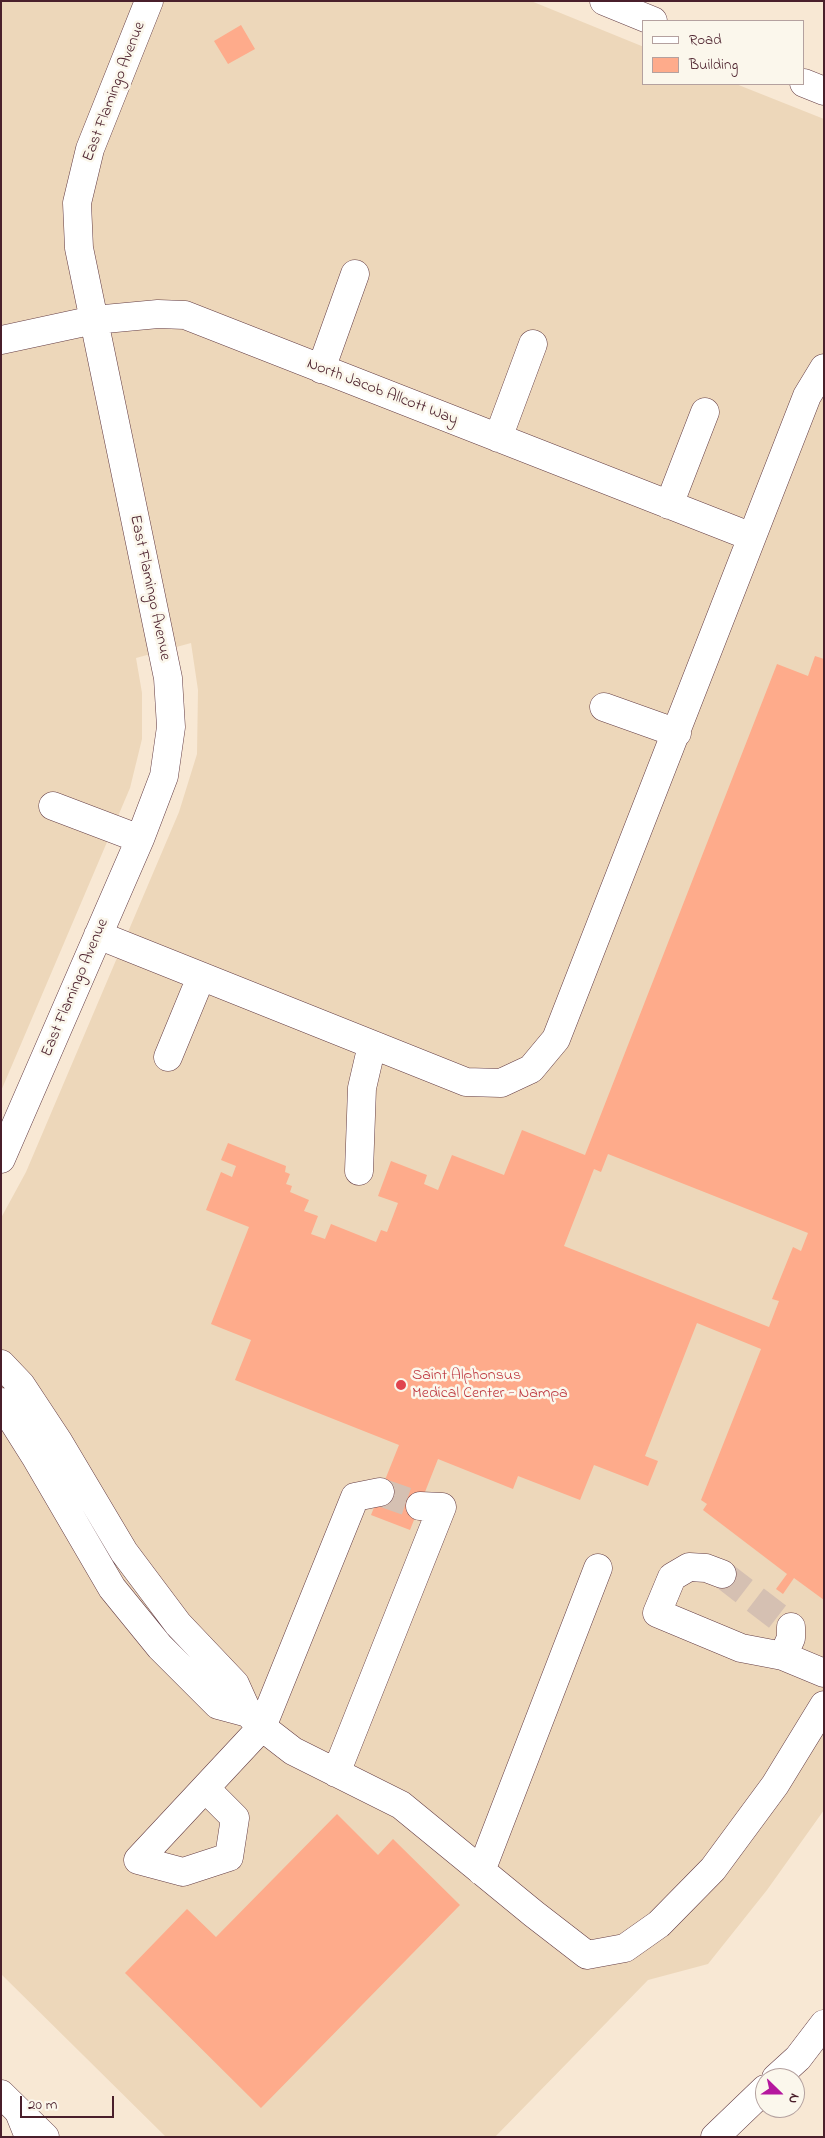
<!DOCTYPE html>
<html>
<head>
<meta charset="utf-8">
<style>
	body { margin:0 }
	#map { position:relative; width:825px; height:2138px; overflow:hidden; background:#f8e8d4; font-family:"Indie Flower",sans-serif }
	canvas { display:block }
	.frame { position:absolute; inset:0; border:2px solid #4a1f2b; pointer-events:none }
	.legend { position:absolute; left:642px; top:20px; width:162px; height:65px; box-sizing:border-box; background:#fbf7ec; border:1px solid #b4a19f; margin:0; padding:6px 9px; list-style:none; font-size:15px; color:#4a1f2b }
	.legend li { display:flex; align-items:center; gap:10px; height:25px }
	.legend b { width:25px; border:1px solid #b4a19f }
	.north { position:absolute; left:755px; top:2068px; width:50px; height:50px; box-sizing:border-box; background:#fbf7ec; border:1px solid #b4a19f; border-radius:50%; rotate:112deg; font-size:14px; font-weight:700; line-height:20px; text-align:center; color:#4a1f2b }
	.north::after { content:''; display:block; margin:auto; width:18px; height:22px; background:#b5179e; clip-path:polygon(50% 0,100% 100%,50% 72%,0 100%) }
	.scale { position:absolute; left:20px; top:2096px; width:94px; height:22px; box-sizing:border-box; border:2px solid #4a1f2b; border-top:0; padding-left:6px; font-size:15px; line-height:18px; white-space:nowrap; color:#4a1f2b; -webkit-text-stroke:4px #fbf7ec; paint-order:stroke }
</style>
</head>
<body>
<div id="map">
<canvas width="825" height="2138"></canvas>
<div class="frame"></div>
<ul class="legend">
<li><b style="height:6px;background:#fff"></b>Road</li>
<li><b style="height:14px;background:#feab8b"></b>Building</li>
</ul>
<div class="north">N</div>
<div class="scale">20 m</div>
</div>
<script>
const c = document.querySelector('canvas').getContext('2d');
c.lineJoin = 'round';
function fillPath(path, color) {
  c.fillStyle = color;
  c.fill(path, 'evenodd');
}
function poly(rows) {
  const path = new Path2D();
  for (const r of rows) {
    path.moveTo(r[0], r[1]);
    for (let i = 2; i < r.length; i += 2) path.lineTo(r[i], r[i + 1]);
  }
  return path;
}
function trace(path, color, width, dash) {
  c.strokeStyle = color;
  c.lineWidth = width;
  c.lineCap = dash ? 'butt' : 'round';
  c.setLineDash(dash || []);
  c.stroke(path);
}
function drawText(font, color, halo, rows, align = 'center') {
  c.font = font + ' "Indie Flower",sans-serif';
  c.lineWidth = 5;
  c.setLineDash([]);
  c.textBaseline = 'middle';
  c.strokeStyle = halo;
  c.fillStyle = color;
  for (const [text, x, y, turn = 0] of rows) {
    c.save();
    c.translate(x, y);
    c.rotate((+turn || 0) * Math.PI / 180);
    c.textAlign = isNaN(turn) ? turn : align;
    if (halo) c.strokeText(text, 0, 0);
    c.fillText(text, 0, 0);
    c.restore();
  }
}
fillPath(poly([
	[1,1,531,1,644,47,644,84,736,84,824,119,824,1810,767,1890,708,1964,648,1980,495,2137,166,2137,1,1974,1,1218,26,1172,179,812,197,754,198,690,191,643,136,658,142,693,142,739,130,788,1,1091]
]), '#edd7ba');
fillPath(poly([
	[241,25,255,49,228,64,214,41],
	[815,656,824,659,824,1600,794,1578,783,1594,776,1589,787,1574,703,1510,707,1504,701,1500,761,1349,697,1323,645,1456,658,1461,648,1486,594,1465,580,1500,518,1476,513,1489,438,1459,410,1530,371,1515,399,1445,235,1380,251,1340,211,1324,249,1227,206,1210,221,1172,232,1177,236,1166,221,1160,228,1143,286,1166,285,1172,290,1174,286,1184,292,1186,290,1192,309,1200,304,1211,318,1216,311,1234,325,1239,331,1224,376,1242,381,1230,387,1232,398,1203,378,1196,391,1161,427,1175,424,1184,438,1190,452,1155,504,1175,522,1130,585,1155,777,664,808,676],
	[608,1154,808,1233,801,1251,793,1247,772,1299,779,1301,769,1327,564,1246,594,1169,601,1172],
	[337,1814,378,1855,393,1839,460,1905,261,2108,125,1973,187,1909,216,1937]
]), '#feab8b');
trace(poly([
	[380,1492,420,1506],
	[722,1574,791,1627]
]), '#d5c0b2', 28, [28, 14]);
const minor = poly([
	[604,1,653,21],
	[804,83,824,91],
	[1,340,94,320,158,314,185,315,752,537],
	[321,369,355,274],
	[498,438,533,344],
	[669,505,705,412],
	[604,707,677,733],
	[53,806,140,839],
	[98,935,466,1082,501,1083,531,1069,556,1039,807,396,824,368],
	[168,1057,201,977],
	[1,1159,140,839,164,776,171,727,168,678,79,248,77,203,90,149,149,1],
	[359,1171,362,1088,372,1045],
	[1,1364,21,1385,58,1441,124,1552,178,1624,235,1684,248,1713,262,1727,293,1751,401,1805,534,1914,587,1955,625,1948,659,1924,713,1869,775,1785,824,1705],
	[1,1402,35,1456,112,1588,160,1647,218,1705,248,1713],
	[722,1574,706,1568,689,1567,672,1577,657,1613,741,1648,783,1656,824,1673],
	[783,1656,791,1638,791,1627],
	[336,1773,442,1507,420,1506],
	[206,1789,235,1818,229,1857,183,1872,138,1860,262,1727,355,1497,380,1492],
	[481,1871,598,1568]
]);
const major = poly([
	[1,2094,45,2137]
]);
const highway = poly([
	[776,2078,798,2058,824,2024],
	[19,2112,29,2137],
	[715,2137,765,2089]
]);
trace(minor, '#643d44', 29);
trace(major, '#643d44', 29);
trace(highway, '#643d44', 29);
trace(minor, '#fff', 28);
trace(major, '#fff', 28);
trace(highway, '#fff', 28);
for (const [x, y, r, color] of [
	[401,1385,6,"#e0444e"]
]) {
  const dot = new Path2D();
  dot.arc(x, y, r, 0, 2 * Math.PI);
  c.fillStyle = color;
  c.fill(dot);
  trace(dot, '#fbf7ec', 2);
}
drawText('16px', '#4a1f2b', '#fbf7ec', [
	["East Flamingo Avenue",115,92,-69],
	["North Jacob Allcott Way",382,393,21],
	["East Flamingo Avenue",149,588,78],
	["East Flamingo Avenue",76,988,-67]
]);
drawText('16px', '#be3a42', '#fbf7ec', [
	["Saint Alphonsus",412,1376],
	["Medical Center - Nampa",412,1394]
], 'left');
</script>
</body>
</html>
